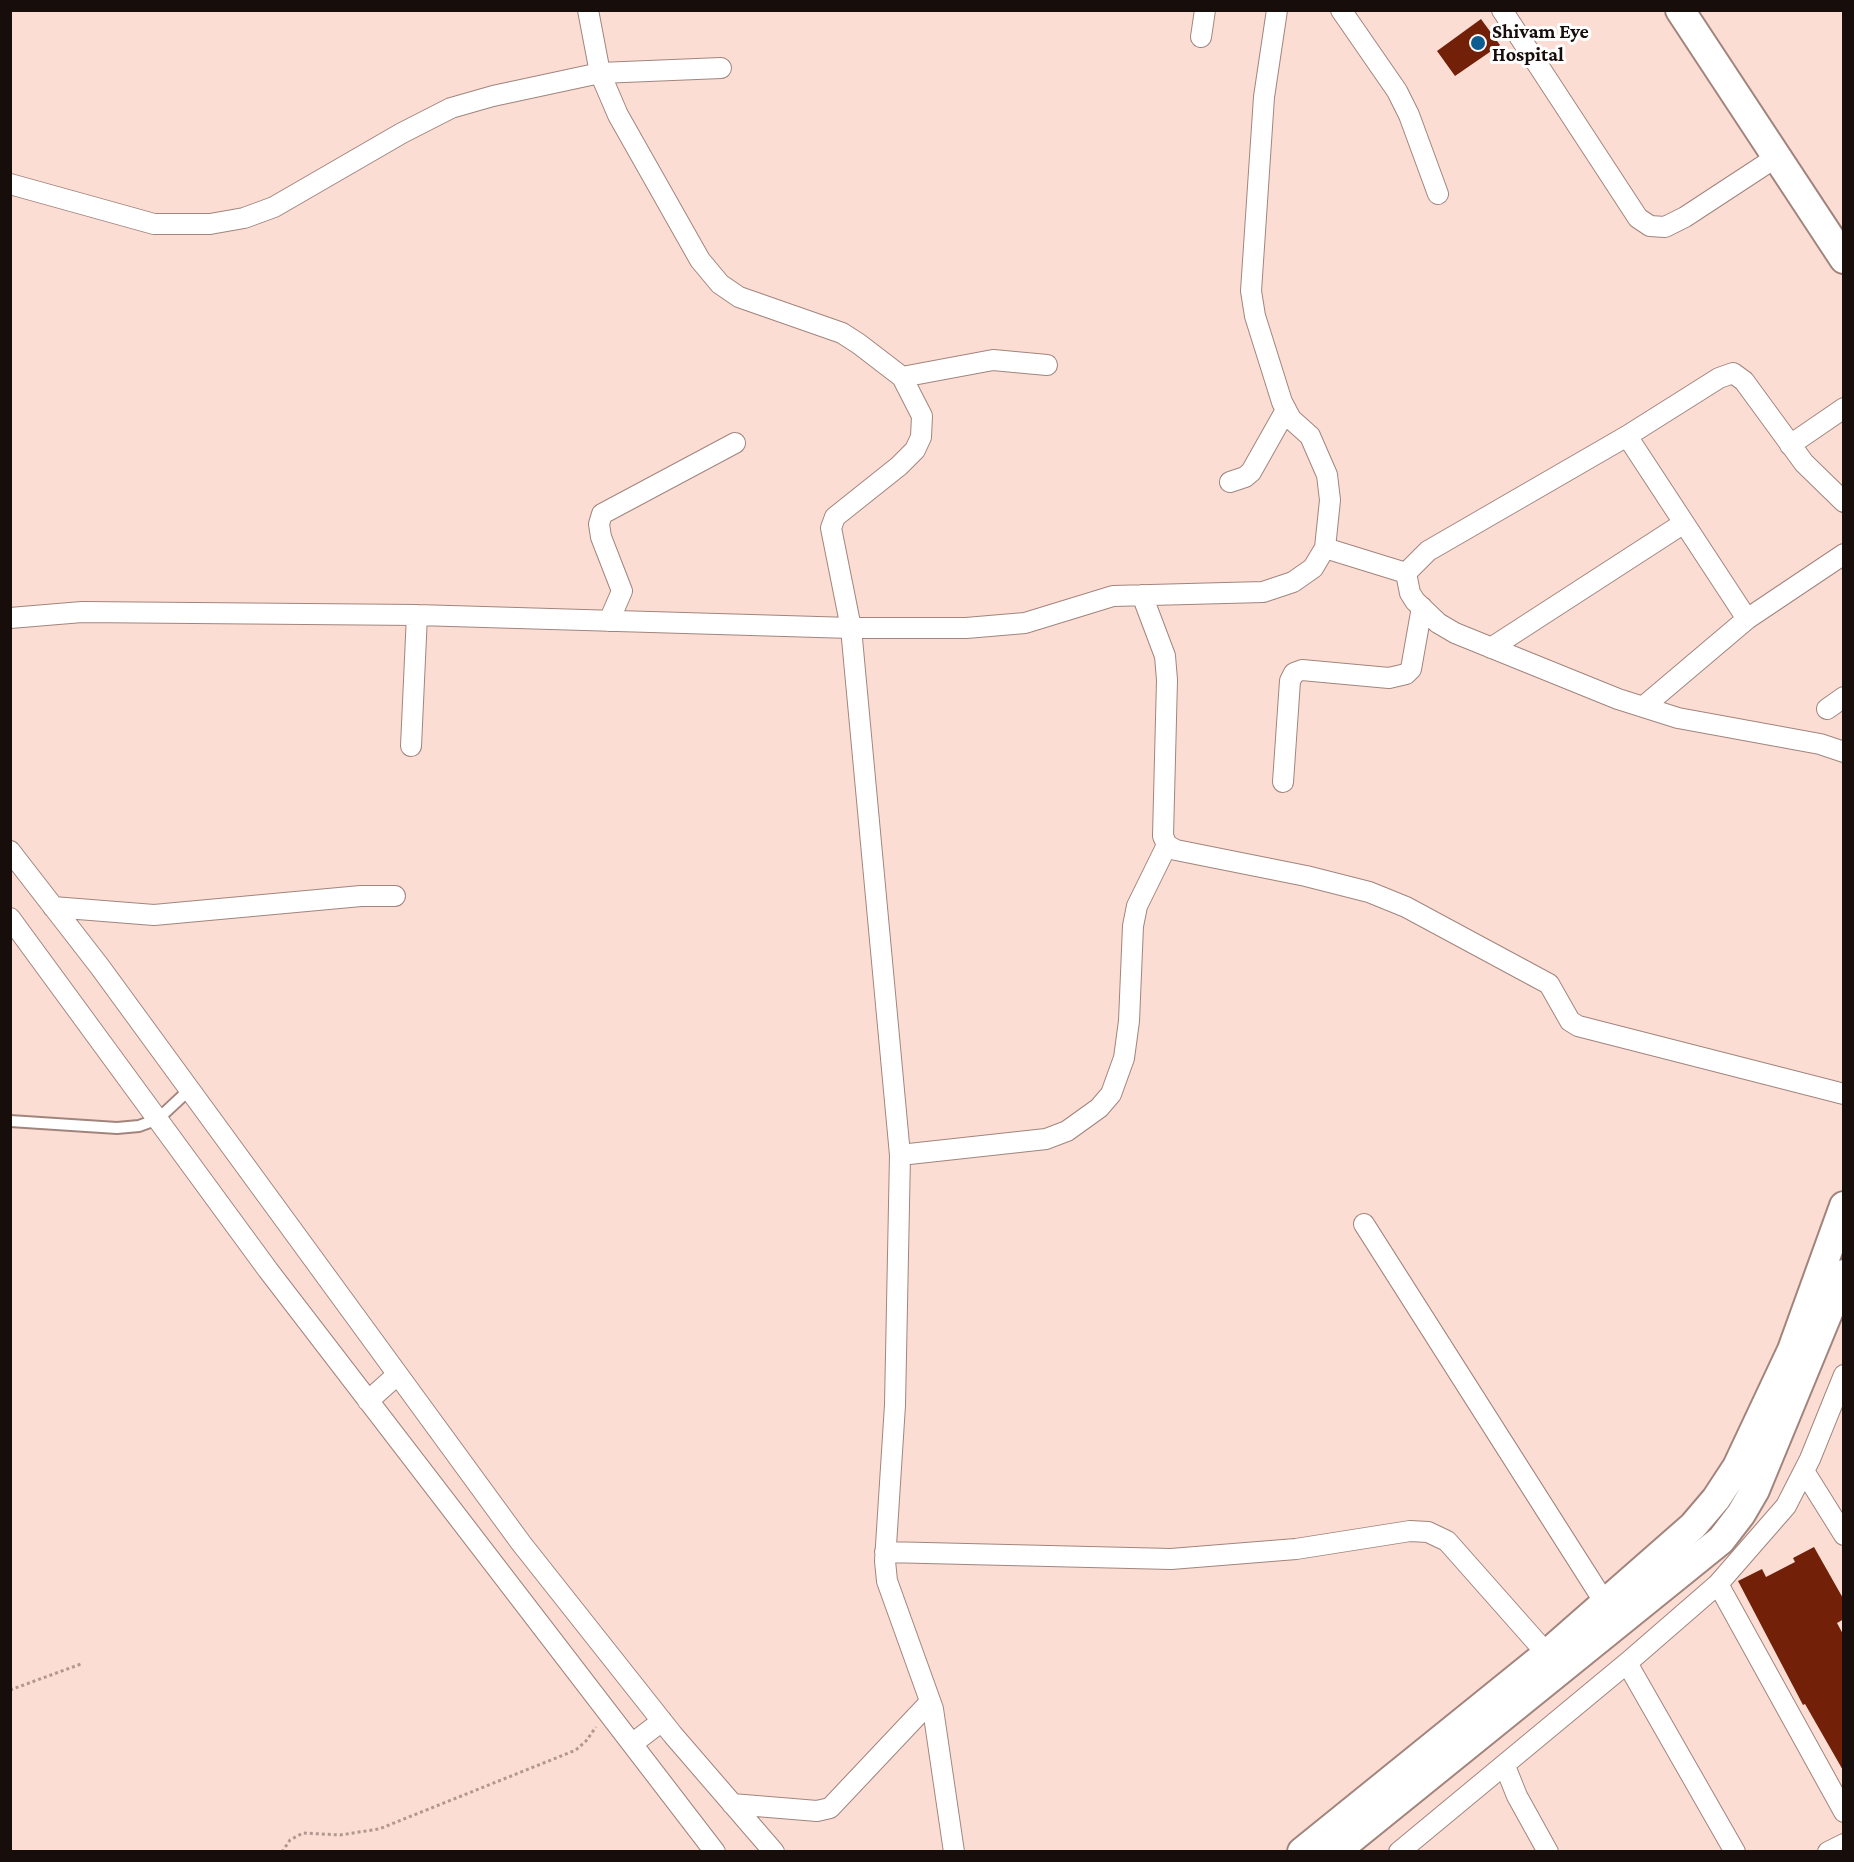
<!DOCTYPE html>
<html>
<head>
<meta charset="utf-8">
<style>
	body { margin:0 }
	#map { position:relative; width:1854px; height:1862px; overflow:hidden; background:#fcddd4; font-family:"Crimson Pro",serif }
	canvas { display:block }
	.frame { position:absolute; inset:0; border:12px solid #170d0b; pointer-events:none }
</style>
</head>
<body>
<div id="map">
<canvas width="1854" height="1862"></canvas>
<div class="frame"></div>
</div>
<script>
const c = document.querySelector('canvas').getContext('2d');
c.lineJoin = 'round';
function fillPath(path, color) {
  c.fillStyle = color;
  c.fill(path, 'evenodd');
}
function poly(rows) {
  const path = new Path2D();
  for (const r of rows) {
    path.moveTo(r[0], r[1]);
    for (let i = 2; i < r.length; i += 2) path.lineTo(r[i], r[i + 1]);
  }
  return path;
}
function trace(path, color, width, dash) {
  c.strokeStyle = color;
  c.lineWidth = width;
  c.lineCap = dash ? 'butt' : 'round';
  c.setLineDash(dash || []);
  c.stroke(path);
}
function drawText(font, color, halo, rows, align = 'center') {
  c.font = font + ' "Crimson Pro",serif';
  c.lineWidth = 6;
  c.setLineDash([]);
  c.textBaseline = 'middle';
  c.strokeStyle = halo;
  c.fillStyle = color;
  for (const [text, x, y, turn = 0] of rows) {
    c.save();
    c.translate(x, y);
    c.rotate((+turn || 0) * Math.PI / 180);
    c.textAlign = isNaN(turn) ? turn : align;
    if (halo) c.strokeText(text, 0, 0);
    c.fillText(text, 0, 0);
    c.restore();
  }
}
fillPath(poly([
	[1481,19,1500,45,1455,76,1437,51],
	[1814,1547,1844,1600,1844,1619,1837,1623,1844,1636,1844,1772,1805,1704,1803,1705,1738,1581,1762,1569,1766,1577,1795,1562,1793,1558]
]), '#722008');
const lane = poly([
	[10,1121,117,1128,139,1126,158,1119,189,1090]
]);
const street = poly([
	[588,10,600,73,618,115,700,260,720,284,739,297,842,333,859,344,902,377,922,416,921,437,915,450,899,466,835,517,831,528,851,628,900,1155,895,1405,885,1561,887,1581,933,1709,954,1852],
	[1341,10,1397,91,1409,115,1438,194],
	[1502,10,1638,218,1650,226,1665,227,1685,217,1775,158],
	[1201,37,1205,10],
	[10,184,154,224,210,224,244,218,274,207,402,133,451,108,493,96,600,73,721,68],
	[902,377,993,360,1047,365],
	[1627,436,1747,619],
	[1790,445,1844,408],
	[1230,482,1245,477,1251,472,1286,410],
	[1844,502,1804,463,1744,381,1733,373,1719,378,1627,436,1428,551,1406,573,1410,593,1415,601,1438,623,1455,633,1618,699,1678,718,1820,744,1844,752],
	[1325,548,1406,573],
	[1142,595,1165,656,1167,680,1163,836,1167,845,1176,850,1306,876,1369,892,1406,907,1549,984,1570,1021,1578,1026,1844,1094],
	[10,618,82,612,417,615,851,628,966,628,1025,623,1113,596,1263,592,1293,582,1313,568,1325,548,1330,500,1327,475,1310,436,1291,419,1282,402,1255,316,1251,291,1264,97,1277,10],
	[609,621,622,591,601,537,599,524,602,514,735,443],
	[1491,648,1684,523],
	[1643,707,1747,619,1844,554],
	[1827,709,1844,697],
	[411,746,417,615],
	[1283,782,1290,681,1294,673,1302,670,1389,678,1406,674,1411,669,1422,607],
	[10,851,100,967,521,1543,673,1735,774,1852],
	[53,907,154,915,361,896,395,896],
	[10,918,268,1270,715,1852],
	[900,1155,1046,1139,1067,1131,1099,1108,1111,1094,1124,1058,1129,1021,1133,926,1137,906,1167,845],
	[1364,1224,1605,1603],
	[368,1401,397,1375],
	[1804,1471,1844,1535],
	[885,1552,1171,1559,1296,1549,1410,1531,1428,1532,1447,1541,1547,1654],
	[1718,1584,1844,1812],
	[1627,1663,1735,1852],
	[632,1744,662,1721],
	[1505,1766,1517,1796,1548,1852],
	[732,1804,817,1811,830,1808,930,1702],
	[1399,1852,1627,1663,1718,1584,1786,1506,1810,1459,1844,1375],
	[1828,1852,1844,1844]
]);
const secondary = poly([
	[1680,10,1844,259],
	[1302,1852,1547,1654,1693,1526,1716,1499,1737,1467,1792,1350,1844,1206],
	[1335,1852,1721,1540,1741,1514,1755,1490,1844,1274]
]);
trace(lane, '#a1857d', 14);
trace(street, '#a1857d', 22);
trace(secondary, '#a1857d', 32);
trace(poly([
	[10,1690,81,1664],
	[282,1852,290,1840,303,1833,340,1835,379,1829,576,1750,586,1741,596,1727]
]), '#b09891', 3, [3, 3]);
trace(lane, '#fff', 10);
trace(street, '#fff', 20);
trace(secondary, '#fff', 28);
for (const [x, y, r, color] of [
	[1478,43,8,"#0d5d90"]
]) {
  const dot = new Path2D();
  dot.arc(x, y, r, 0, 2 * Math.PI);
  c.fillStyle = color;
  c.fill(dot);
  trace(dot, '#fff', 2);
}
drawText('bold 20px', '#170d0b', '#fff', [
	["Shivam Eye",1492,32],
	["Hospital",1492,55]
], 'left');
</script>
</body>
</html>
